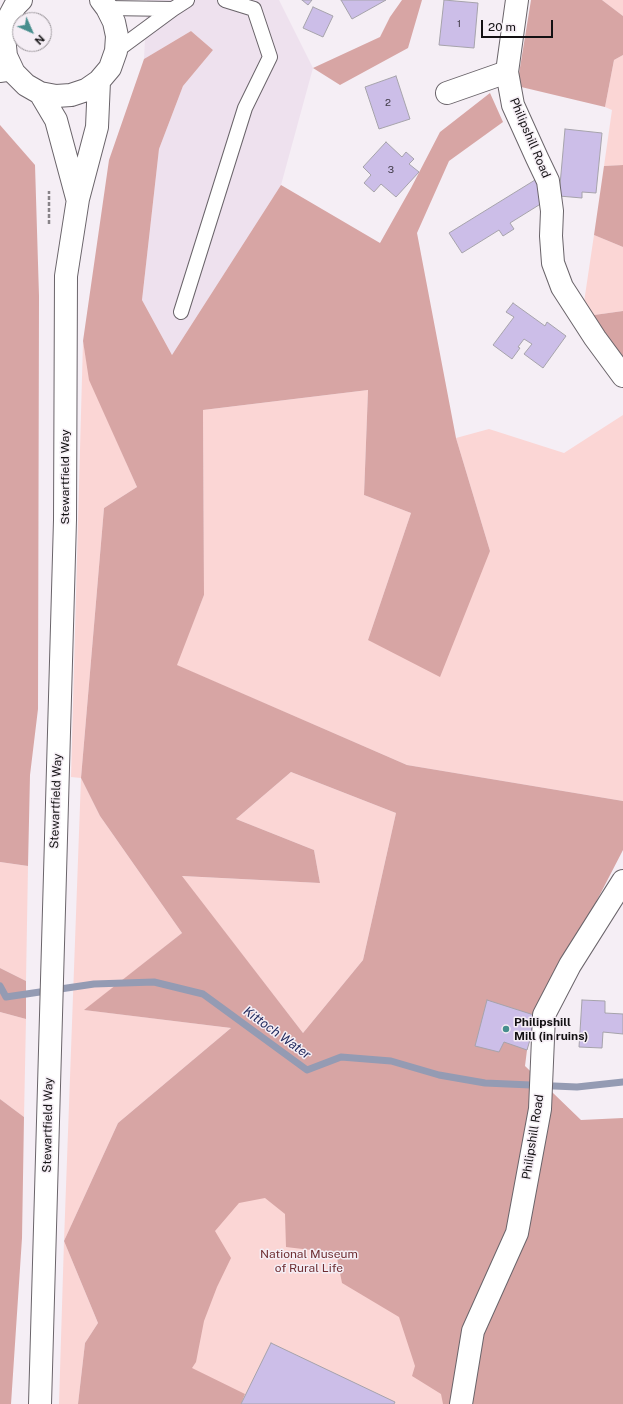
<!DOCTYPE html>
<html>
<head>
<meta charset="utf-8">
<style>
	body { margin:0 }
	#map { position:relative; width:623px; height:1404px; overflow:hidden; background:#f5eef5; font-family:"Public Sans",sans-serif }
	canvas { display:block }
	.north { position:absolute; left:12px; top:12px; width:40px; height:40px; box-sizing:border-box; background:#f5eef5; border:1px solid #9b969b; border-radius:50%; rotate:135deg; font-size:11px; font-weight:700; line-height:16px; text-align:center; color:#131113 }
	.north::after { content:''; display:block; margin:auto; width:14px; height:18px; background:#468e8d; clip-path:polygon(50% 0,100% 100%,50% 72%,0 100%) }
	.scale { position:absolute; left:481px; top:20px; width:72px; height:18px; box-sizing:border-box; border:2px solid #131113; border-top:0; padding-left:5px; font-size:12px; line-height:14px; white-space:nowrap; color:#131113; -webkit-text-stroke:3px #f5eef5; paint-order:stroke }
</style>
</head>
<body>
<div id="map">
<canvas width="623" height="1404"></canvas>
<div class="north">N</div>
<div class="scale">20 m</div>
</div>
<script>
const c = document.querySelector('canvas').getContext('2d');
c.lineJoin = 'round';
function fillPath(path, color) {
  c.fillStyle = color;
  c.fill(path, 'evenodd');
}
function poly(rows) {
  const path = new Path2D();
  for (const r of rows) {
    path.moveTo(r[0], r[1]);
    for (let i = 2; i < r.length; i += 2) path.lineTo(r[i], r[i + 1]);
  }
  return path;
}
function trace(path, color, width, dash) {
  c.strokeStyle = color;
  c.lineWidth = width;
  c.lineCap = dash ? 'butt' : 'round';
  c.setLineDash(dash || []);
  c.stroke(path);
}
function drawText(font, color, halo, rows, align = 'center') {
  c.font = font + ' "Public Sans",sans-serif';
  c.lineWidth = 3;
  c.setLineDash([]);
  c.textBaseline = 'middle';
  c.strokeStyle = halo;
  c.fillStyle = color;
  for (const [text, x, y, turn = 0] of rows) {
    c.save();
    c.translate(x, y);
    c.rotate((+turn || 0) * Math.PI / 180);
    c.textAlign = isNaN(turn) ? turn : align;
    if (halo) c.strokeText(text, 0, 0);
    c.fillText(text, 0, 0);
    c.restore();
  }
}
fillPath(poly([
	[147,0,279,0,313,68,281,185,172,355,142,300,159,149,183,86,213,50,191,31,144,59]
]), '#eee1ee');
fillPath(poly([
	[602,0,623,0,623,16],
	[623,55,623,165,604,166,612,110,605,107,614,60],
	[594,235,623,247,623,311,587,316,583,309],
	[83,341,90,380,137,487,104,508,81,778,100,816,182,933,85,1010,231,1028,118,1123,64,1241,98,1323,85,1343,78,1404,59,1404,64,1241,81,778,71,777],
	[368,390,364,495,411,513,368,640,490,551,456,438,489,429,564,453,623,415,623,801,407,765,176,665,204,595,203,410],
	[291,772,396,813,363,960,303,1033,181,876,320,883,314,850,236,819],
	[0,862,28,866,26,981,0,968],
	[0,1012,26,1019,24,1117,0,1099],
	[377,1090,462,1404,121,1404,102,1176]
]), '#fbd6d5');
fillPath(poly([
	[402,0,422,0,408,48,340,85,313,68,380,37,390,17],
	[531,0,602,0,623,16,623,55,614,60,605,107,517,86],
	[191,31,213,50,183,86,159,149,142,300,172,355,281,185,380,243,411,188,440,132,490,93,503,122,449,161,417,233,456,438,490,551,440,677,368,640,411,513,364,495,368,390,203,410,204,595,177,665,407,765,623,801,623,850,537,1016,527,1050,525,1066,581,1120,623,1118,623,1404,443,1404,441,1394,412,1376,415,1366,399,1317,342,1283,336,1253,286,1247,285,1214,265,1198,239,1203,215,1231,231,1258,217,1287,204,1321,196,1362,192,1368,245,1394,241,1404,78,1404,85,1343,98,1323,64,1241,118,1123,231,1028,84,1010,182,933,100,816,81,778,104,508,137,487,89,380,83,341,109,160,144,59],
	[291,772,396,813,363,960,303,1033,182,876,320,883,314,850,236,819],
	[0,125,35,165,39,296,38,709,30,775,28,866,0,862],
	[623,165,623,247,594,235,604,166],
	[623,311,623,359,587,316],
	[0,968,26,981,26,1019,0,1012],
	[0,1099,24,1117,22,1238,11,1404,0,1404]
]), '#d7a5a4');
trace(poly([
	[0,986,6,997,94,984,154,982,203,994,307,1070,341,1057,391,1061,439,1075,485,1083,577,1087,623,1082]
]), '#949bb3', 7);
const building = poly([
	[302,0,312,0,308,5,302,0],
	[341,0,386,0,352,19,341,0],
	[444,0,478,3,474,48,439,45,444,0],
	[313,7,333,16,323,37,303,28,313,7],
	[396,76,410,119,379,129,365,87,396,76],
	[565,129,602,133,596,193,582,192,582,198,559,196,565,129],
	[386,142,402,157,406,152,414,159,409,164,419,172,396,197,381,184,374,192,364,183,371,175,363,167,386,142],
	[535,180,547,200,510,223,514,229,503,236,499,230,462,253,449,233,535,180],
	[513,303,545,326,547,322,566,336,543,368,524,354,532,344,524,339,518,347,520,348,512,359,493,345,514,317,506,312,513,303],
	[487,1000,537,1016,527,1050,504,1042,499,1052,475,1046,487,1000],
	[582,1000,605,1001,605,1013,623,1014,623,1034,603,1032,602,1048,579,1047,582,1000],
	[271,1343,395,1402,394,1404,241,1404,271,1343]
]);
fillPath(building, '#ccbee8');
trace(building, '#a6a3ab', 1);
const lane = poly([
	[107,8,173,9,116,51],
	[173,9,187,0],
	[0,75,14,73],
	[181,312,245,108,270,57,254,9,225,0]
]);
const street = poly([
	[517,0,507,72,513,105,537,158,548,181,552,211,551,236,553,263,562,287,595,338,623,376],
	[447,93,507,72],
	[461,1404,473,1331,517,1233,540,1109,544,1015,570,965,623,881]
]);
const secondary = poly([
	[21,0,15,6,7,21,4,37,6,56,14,73,26,85,40,93,56,96,71,95,86,90,99,81,110,68,116,51,117,36,114,22,107,8,101,0],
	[40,93,56,120,77,198],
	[40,1404,65,520,66,276,78,199,97,127,99,81]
]);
trace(lane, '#6a646a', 16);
trace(street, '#6a646a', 24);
trace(secondary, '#6a646a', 24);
trace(poly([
	[49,224,49,191]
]), '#888388', 2.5, [4, 2]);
trace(lane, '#fff', 14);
trace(street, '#fff', 22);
trace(secondary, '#fff', 22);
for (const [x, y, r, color] of [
	[506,1029,4,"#468e8d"]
]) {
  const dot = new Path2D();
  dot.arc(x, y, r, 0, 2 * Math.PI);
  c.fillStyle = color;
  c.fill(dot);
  trace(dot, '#f5eef5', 1.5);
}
drawText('10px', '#413c48', null, [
	["1",459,24],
	["2",388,103],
	["3",391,170]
]);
drawText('12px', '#131113', '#f5eef5', [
	["Philipshill Road",530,138,67],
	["Stewartfield Way",65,477,-90],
	["Stewartfield Way",56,801,-88],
	["Stewartfield Way",48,1125,-89],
	["Philipshill Road",533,1137,-81]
]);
drawText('bold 12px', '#131113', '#f5eef5', [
	["Philipshill",514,1022],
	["Mill (in ruins)",514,1036]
], 'left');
drawText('12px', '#6f2f33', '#f5eef5', [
	["National Museum",309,1254],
	["of Rural Life",309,1268]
]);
drawText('italic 13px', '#252d60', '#f5eef5', [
	["Kittoch Water",277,1033,36]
]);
</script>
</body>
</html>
